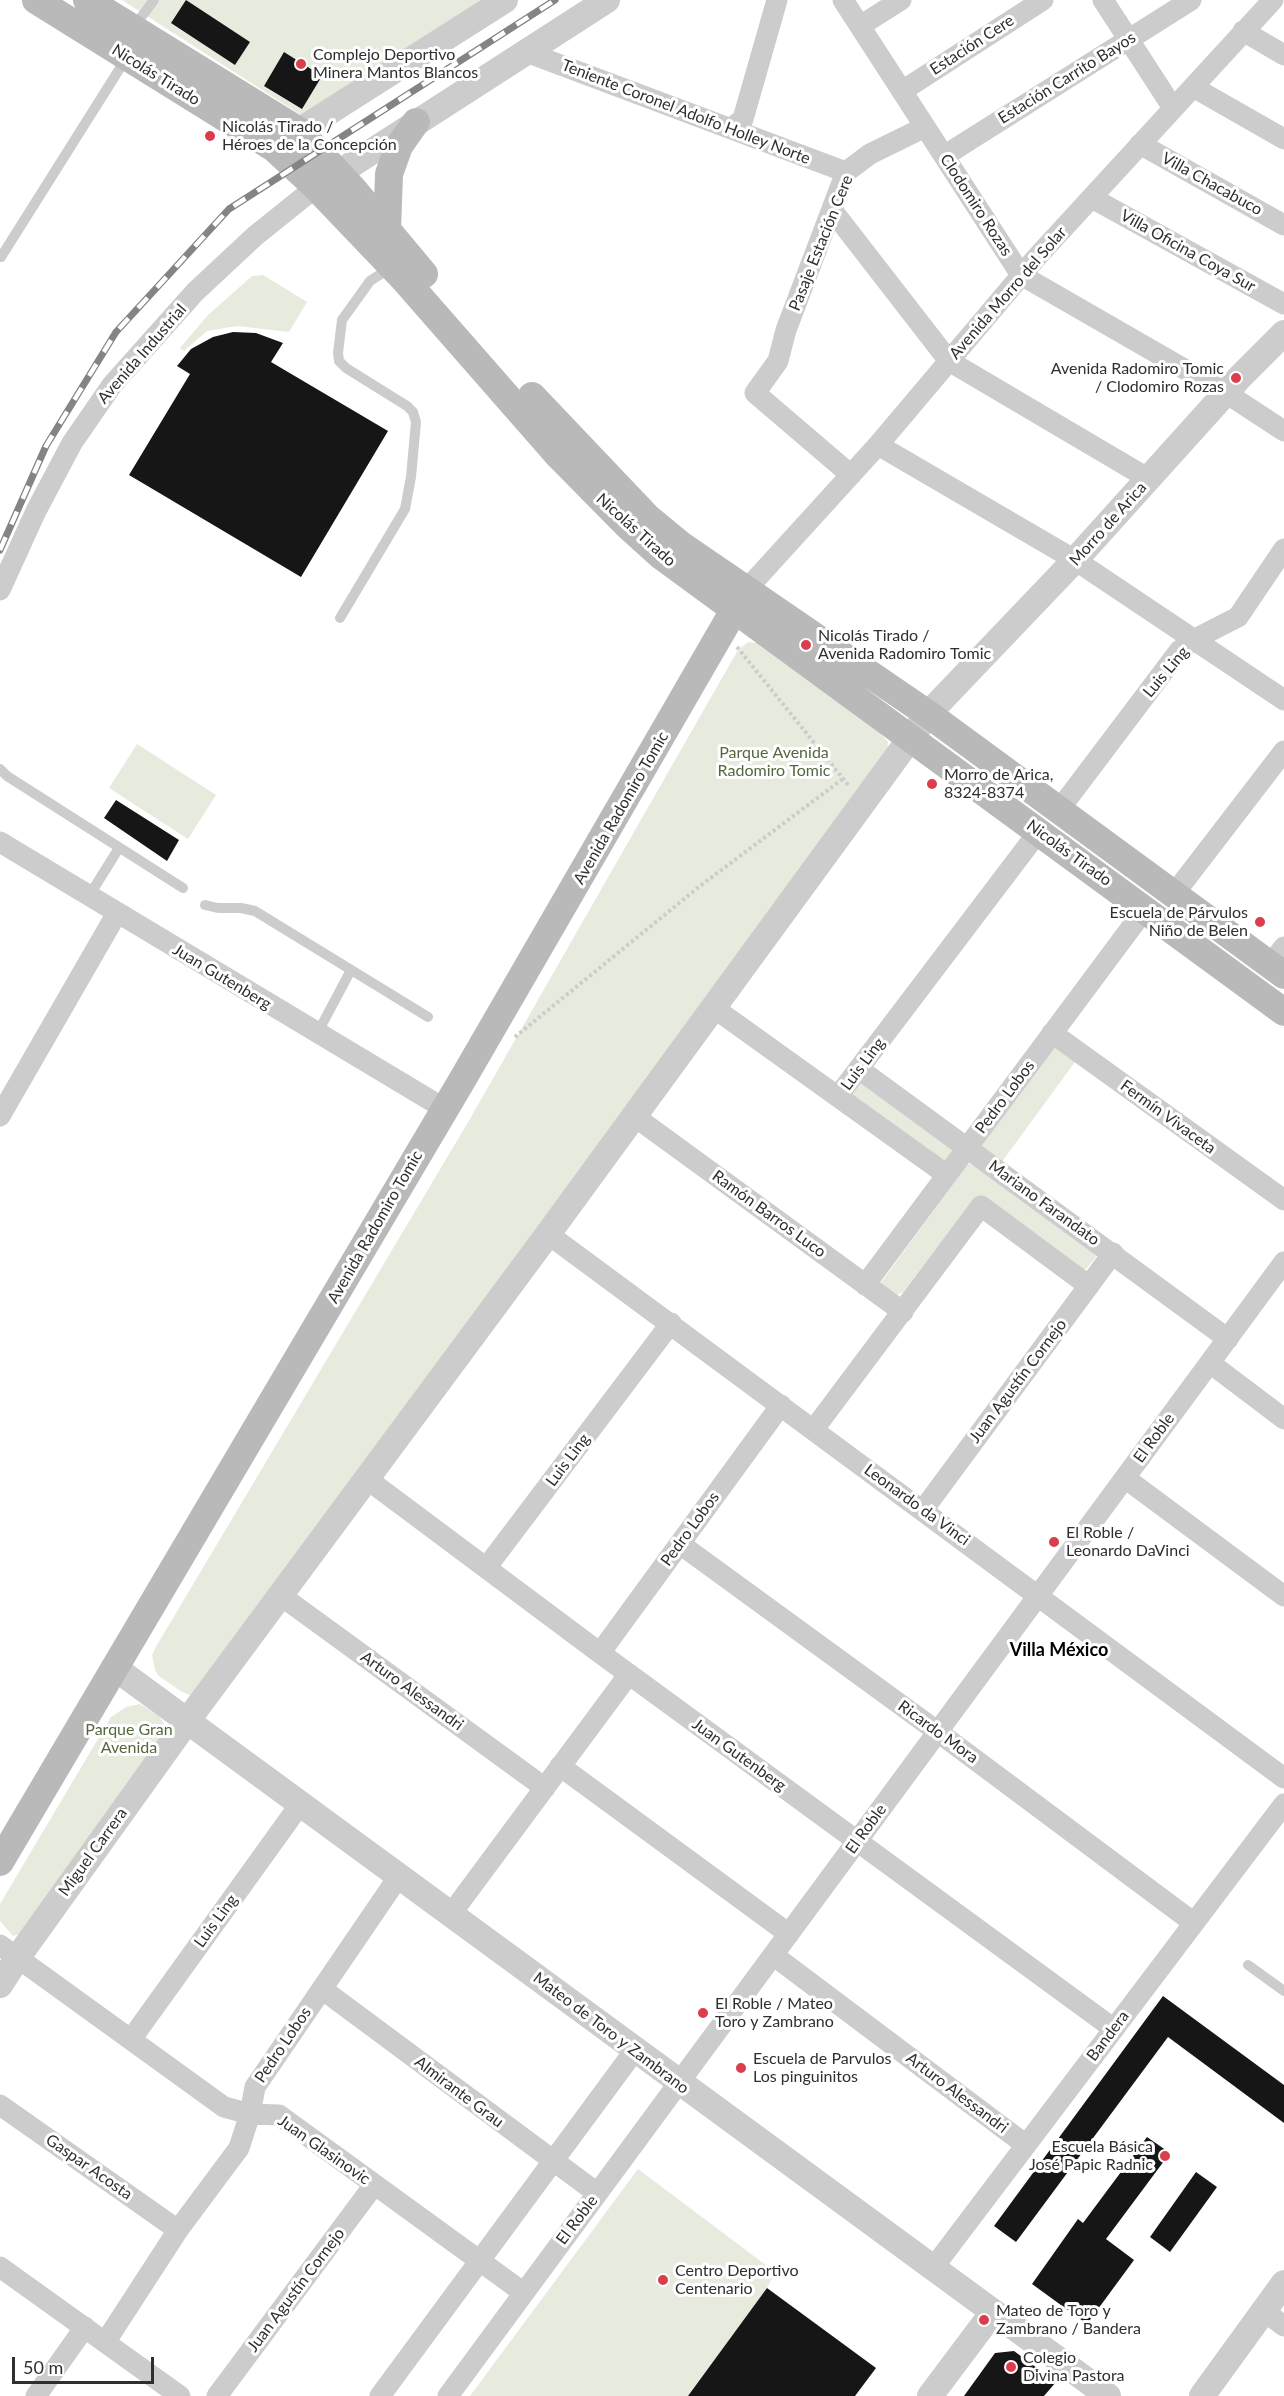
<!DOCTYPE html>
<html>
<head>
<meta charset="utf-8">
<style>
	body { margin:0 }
	#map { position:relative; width:1284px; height:2396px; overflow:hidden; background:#fff; font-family:Lato,sans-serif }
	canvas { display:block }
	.scale { position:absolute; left:12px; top:2357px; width:142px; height:27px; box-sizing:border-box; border:3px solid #2f2f2f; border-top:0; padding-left:8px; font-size:18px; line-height:21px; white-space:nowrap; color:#2f2f2f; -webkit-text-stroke:4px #fff; paint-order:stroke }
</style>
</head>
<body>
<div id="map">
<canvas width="1284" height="2396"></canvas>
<div class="scale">50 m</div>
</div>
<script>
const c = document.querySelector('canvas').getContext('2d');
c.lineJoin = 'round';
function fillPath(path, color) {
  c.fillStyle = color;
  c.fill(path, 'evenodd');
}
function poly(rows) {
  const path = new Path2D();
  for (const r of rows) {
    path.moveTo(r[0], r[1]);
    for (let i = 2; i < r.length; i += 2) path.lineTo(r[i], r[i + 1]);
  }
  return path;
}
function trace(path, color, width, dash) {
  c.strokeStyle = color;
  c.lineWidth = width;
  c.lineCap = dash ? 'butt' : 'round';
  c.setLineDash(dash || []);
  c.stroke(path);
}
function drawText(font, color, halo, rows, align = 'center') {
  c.font = font + ' Lato,sans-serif';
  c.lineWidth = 6;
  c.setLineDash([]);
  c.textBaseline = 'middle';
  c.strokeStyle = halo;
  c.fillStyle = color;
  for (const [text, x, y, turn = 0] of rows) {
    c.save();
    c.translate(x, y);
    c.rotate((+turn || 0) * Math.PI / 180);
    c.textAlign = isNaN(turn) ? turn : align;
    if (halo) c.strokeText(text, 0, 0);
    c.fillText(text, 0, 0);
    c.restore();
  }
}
fillPath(poly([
	[122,0,481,0,301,115],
	[263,275,307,302,289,332,237,326,207,331,184,351,180,348,208,315,252,276],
	[748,642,757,643,879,732,888,742,887,753,195,1694,189,1695,179,1690,159,1676,155,1670,152,1655,157,1645,467,1124,738,650],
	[137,744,216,795,188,839,109,788],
	[1054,1047,1075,1062,1001,1163,980,1148],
	[862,1078,955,1147,942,1164,850,1095],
	[968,1164,979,1166,1093,1248,1096,1257,1086,1269,1078,1270,972,1201,903,1292,895,1296,880,1284],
	[140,1704,160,1717,166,1728,164,1737,20,1934,13,1936,0,1921,0,1904,111,1717,126,1707],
	[638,2169,775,2272,767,2288,692,2391,698,2396,470,2396]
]), '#e6ebde');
fillPath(poly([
	[186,0,250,42,235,65,171,23],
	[284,52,322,76,302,109,264,86],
	[233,332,256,333,283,343,271,362,388,431,301,577,129,475,190,374,177,366,191,349,213,337],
	[116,800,179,840,167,861,104,818],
	[1163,1996,1284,2085,1284,2123,1168,2037,1016,2242,994,2226],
	[1147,2137,1170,2153,1106,2239,1134,2260,1087,2324,1032,2284,1078,2219,1083,2223],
	[1196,2172,1217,2187,1170,2252,1150,2237],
	[767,2288,876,2368,855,2396,688,2396],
	[1014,2351,1056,2382,1044,2396,964,2396,995,2353]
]), '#161616');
trace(poly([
	[737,647,849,786],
	[515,1037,700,886,844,778]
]), '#ccc', 4, [3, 3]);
trace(poly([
	[133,28,154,0],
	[1,257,127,57],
	[340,618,405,509,411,477,416,422,413,412,407,406,346,368,339,361,338,353,342,320,370,281,390,268],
	[0,769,7,776,183,888],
	[89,896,119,848],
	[205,905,218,908,241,908,255,911,428,1017],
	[317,1034,351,970],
	[1248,1965,1284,1991]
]), '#ccc', 10);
trace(poly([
	[843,0,1021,275,1226,393,1284,431],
	[1103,0,1173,108],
	[860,26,901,0],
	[1243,31,1284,55],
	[526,52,846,172],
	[1193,87,1284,139],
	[902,91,1043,0],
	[732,128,743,119,777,0],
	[1140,144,1284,225],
	[944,156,1191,0],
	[1092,198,1284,304],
	[832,210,949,361,1149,479],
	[878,445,1075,560,1284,700],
	[851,475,755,393,778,361,786,330,846,172,870,154,925,127],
	[0,590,36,511,72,443,112,385,195,292,255,236,316,187],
	[746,590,878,445,1036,258,1273,0],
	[1059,810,1179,651,1195,639,1238,617,1284,549],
	[0,842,445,1109],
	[1174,894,1284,751],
	[1270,965,1284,947],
	[714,1008,947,1175],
	[1052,1033,1284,1200],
	[859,1069,1228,1339],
	[838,1096,1039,831],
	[0,1116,117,913],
	[634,1116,903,1312],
	[548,1234,1284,1778],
	[865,1285,1145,909],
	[1210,1363,1284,1419],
	[814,1429,981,1206,1089,1286],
	[1125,1478,1284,1596],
	[367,1479,600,1653,1114,2029],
	[923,1510,1113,1253],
	[680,1544,938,1732,1194,1923],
	[486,1568,671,1323],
	[280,1595,545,1788],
	[600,1653,781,1405],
	[560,1766,789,1934],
	[451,1914,629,1674],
	[0,1945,224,2107,250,2114,279,2115,524,2293],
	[773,1955,1026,2145],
	[322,1989,597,2193],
	[132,2038,301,1803],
	[0,2105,178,2230],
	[0,2267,180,2396],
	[933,2268,1284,1804],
	[1264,2311,1284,2326],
	[106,2341,178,2230,239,2148,250,2114,255,2087,399,1876],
	[36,2396,85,2327],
	[217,2396,374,2185],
	[380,2396,635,2050],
	[448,2396,1284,1262]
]), '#ccc', 21);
trace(poly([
	[299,131,505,0],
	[323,183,607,0],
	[115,1668,1108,2396],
	[0,1985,18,1957,188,1720,548,1234,928,714,1075,560,1240,377,1284,333],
	[930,2396,993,2312],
	[1202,2396,1284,2283]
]), '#ccc', 26);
trace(poly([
	[36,0,274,148,316,187,403,278,558,455,628,526,660,555,1284,1012],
	[87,0,299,131,353,189,424,274],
	[387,231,389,174,399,146,416,122],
	[532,396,647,517,681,545,928,714,1284,975],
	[0,1862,461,1082,744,593]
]), '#b9b9b9', 28);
const rail = poly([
	[0,550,46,446,116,332,229,209,555,0]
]);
trace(rail, '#848484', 7);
trace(rail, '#fff', 4.5, [14]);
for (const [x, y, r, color] of [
	[301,64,6,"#da3d4c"],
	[210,136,6,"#da3d4c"],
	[1236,378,6,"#da3d4c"],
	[806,645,6,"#da3d4c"],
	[932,784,6,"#da3d4c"],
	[1260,922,6,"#da3d4c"],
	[1054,1542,6,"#da3d4c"],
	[703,2013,6,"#da3d4c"],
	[741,2068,6,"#da3d4c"],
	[1165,2156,6,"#da3d4c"],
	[663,2280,6,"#da3d4c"],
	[984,2320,6,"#da3d4c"],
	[1011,2367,6,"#da3d4c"]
]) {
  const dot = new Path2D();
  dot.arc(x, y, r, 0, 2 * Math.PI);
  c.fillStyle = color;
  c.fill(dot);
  trace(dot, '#fff', 2);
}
drawText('16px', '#2f2f2f', '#fff', [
	["Estación Cere",972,45,-33],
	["Nicolás Tirado",156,75,32],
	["Estación Carrito Bayos",1067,78,-32],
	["Teniente Coronel Adolfo Holley Norte",686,112,21],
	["Villa Chacabuco",1212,184,29],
	["Clodomiro Rozas",976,205,57],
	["Pasaje Estación Cere",821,243,-68],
	["Villa Oficina Coya Sur",1188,251,29],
	["Avenida Morro del Solar",1008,293,-49],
	["Avenida Industrial",142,354,-49],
	["Morro de Arica",1108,524,-48],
	["Nicolás Tirado",636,530,42],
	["Luis Ling",1166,672,-50],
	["Avenida Radomiro Tomic",621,808,-60],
	["Nicolás Tirado",1069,853,36],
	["Juan Gutenberg",222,977,31],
	["Luis Ling",863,1064,-53],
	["Pedro Lobos",1005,1097,-53],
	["Fermín Vivaceta",1168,1117,36],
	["Mariano Farandato",1044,1203,36],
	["Ramón Barros Luco",769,1214,36],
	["Avenida Radomiro Tomic",375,1227,-60],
	["Juan Agustín Cornejo",1018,1381,-53],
	["El Roble",1154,1438,-54],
	["Luis Ling",568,1460,-53],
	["Leonardo da Vinci",917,1505,36],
	["Pedro Lobos",690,1529,-54],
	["Arturo Alessandri",412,1691,36],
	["Ricardo Mora",938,1732,36],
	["Juan Gutenberg",739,1755,36],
	["El Roble",866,1829,-54],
	["Miguel Carrera",93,1852,-54],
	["Luis Ling",216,1921,-54],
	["Mateo de Toro y Zambrano",611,2033,37],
	["Bandera",1108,2036,-53],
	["Pedro Lobos",283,2045,-56],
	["Almirante Grau",459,2092,37],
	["Arturo Alessandri",957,2093,37],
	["Juan Glasinovic",324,2150,35],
	["Gaspar Acosta",89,2167,35],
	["El Roble",577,2220,-53],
	["Juan Agustín Cornejo",296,2290,-53]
]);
drawText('16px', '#2f2f2f', '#fff', [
	["Complejo Deportivo",313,55],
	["Minera Mantos Blancos",313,73],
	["Nicolás Tirado /",222,127],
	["Héroes de la Concepción",222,145],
	["Avenida Radomiro Tomic",1224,369,"right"],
	["/ Clodomiro Rozas",1224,387,"right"],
	["Nicolás Tirado /",818,636],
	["Avenida Radomiro Tomic",818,654],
	["Morro de Arica,",944,775],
	["8324-8374",944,793],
	["Escuela de Párvulos",1248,913,"right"],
	["Niño de Belen",1248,931,"right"],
	["El Roble /",1066,1533],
	["Leonardo DaVinci",1066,1551],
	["El Roble / Mateo",715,2004],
	["Toro y Zambrano",715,2022],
	["Escuela de Parvulos",753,2059],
	["Los pinguinitos",753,2077],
	["Escuela Básica",1153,2147,"right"],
	["José Papic Radnic",1153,2165,"right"],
	["Centro Deportivo",675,2271],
	["Centenario",675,2289],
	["Mateo de Toro y",996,2311],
	["Zambrano / Bandera",996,2329],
	["Colegio",1023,2358],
	["Divina Pastora",1023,2376]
], 'left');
drawText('16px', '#53683f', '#fff', [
	["Parque Avenida",774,753],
	["Radomiro Tomic",774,771],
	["Parque Gran",129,1730],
	["Avenida",129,1748]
]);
drawText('bold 18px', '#000', '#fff', [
	["Villa México",1059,1650]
]);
</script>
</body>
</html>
